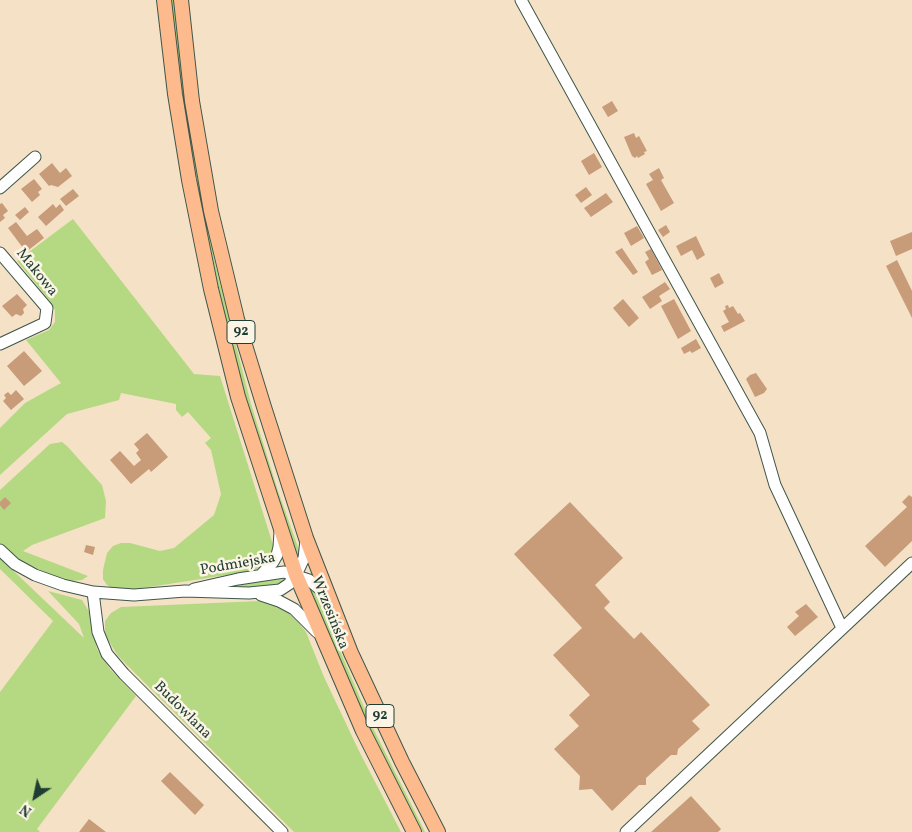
<!DOCTYPE html>
<html>
<head>
<meta charset="utf-8">
<style>
	body { margin:0 }
	#map { position:relative; width:912px; height:832px; overflow:hidden; background:#f5e1c5; font-family:Vollkorn,serif }
	canvas { display:block }
	.north { position:absolute; left:10px; top:772px; width:50px; height:50px; -webkit-text-stroke:4px #fcf5e5; paint-order:stroke; rotate:214deg; font-size:14px; font-weight:700; line-height:20px; text-align:center; color:#1f3d34 }
	.north::after { content:''; display:block; margin:auto; width:18px; height:22px; background:#1f3d34; clip-path:polygon(50% 0,100% 100%,50% 72%,0 100%) }
</style>
</head>
<body>
<div id="map">
<canvas width="912" height="832"></canvas>
<div class="north">N</div>
</div>
<script>
const c = document.querySelector('canvas').getContext('2d');
c.lineJoin = 'round';
function fillPath(path, color) {
  c.fillStyle = color;
  c.fill(path, 'evenodd');
}
function poly(rows) {
  const path = new Path2D();
  for (const r of rows) {
    path.moveTo(r[0], r[1]);
    for (let i = 2; i < r.length; i += 2) path.lineTo(r[i], r[i + 1]);
  }
  return path;
}
function trace(path, color, width, dash) {
  c.strokeStyle = color;
  c.lineWidth = width;
  c.lineCap = dash ? 'butt' : 'round';
  c.setLineDash(dash || []);
  c.stroke(path);
}
function drawText(font, color, halo, rows, align = 'center') {
  c.font = font + ' Vollkorn,serif';
  c.lineWidth = 5;
  c.setLineDash([]);
  c.textBaseline = 'middle';
  c.strokeStyle = halo;
  c.fillStyle = color;
  for (const [text, x, y, turn = 0] of rows) {
    c.save();
    c.translate(x, y);
    c.rotate((+turn || 0) * Math.PI / 180);
    c.textAlign = isNaN(turn) ? turn : align;
    if (halo) c.strokeText(text, 0, 0);
    c.fillText(text, 0, 0);
    c.restore();
  }
}
fillPath(poly([
	[171,0,175,0,205,212,215,263,251,404,278,491,299,550,299,554,297,558,255,432,218,290,190,146,180,78],
	[73,219,194,374,220,376,274,548,272,556,262,567,253,571,130,590,115,590,107,585,103,579,103,570,107,553,113,546,121,543,130,543,160,551,174,548,214,515,221,494,211,450,205,443,211,438,188,412,182,417,176,410,176,404,121,393,119,400,67,414,0,475,0,428,25,403,61,383,26,340,49,330,55,322,55,310,49,300,17,261],
	[62,442,67,446,102,485,106,501,105,518,32,545,23,551,88,576,82,580,72,581,54,576,18,560,0,543,0,490,50,444],
	[0,558,84,638,79,624,48,591,82,600,90,613,97,649,110,669,136,696,37,829,40,832,0,832,0,692,53,621,0,569],
	[283,578,285,580,283,583,268,588,212,588],
	[306,584,313,587,372,726,425,832,420,832,379,753],
	[260,601,277,605,287,611,298,622,306,632,324,677,358,749,401,832,294,832,118,656,105,635,105,621,111,613,121,607]
]), '#b5d982');
fillPath(poly([
	[612,101,618,111,608,117,602,107],
	[634,133,636,138,639,136,647,151,644,152,645,154,638,158,637,156,635,158,632,156,624,137],
	[594,153,602,167,589,175,581,161],
	[52,163,60,173,66,168,72,176,58,187,51,185,49,186,39,174],
	[659,168,664,178,661,180,674,203,661,211,646,184,653,180,649,174],
	[34,179,42,189,38,192,40,195,32,202,21,189],
	[586,187,592,195,581,203,575,195],
	[73,189,79,196,66,206,60,199],
	[606,193,613,202,591,217,584,208],
	[2,203,8,211,3,215,5,218,0,222,0,204],
	[53,204,56,208,60,204,64,210,46,226,38,217],
	[25,207,29,212,20,220,15,215],
	[16,222,27,236,37,229,44,238,26,252,8,228],
	[666,225,670,232,663,237,658,230],
	[637,226,644,238,631,246,624,233],
	[912,232,912,249,896,256,890,241],
	[696,236,705,255,697,260,692,250,681,256,676,246],
	[622,248,638,272,633,275,615,252],
	[651,249,662,270,652,275,645,262,649,259,645,252],
	[897,260,912,291,912,318,886,266],
	[719,273,724,283,715,288,710,278],
	[665,282,670,289,659,296,662,301,650,309,642,297],
	[17,294,27,305,23,309,24,313,21,316,16,314,12,317,2,306],
	[623,299,639,318,629,327,613,308],
	[674,299,691,331,678,339,661,306],
	[728,305,729,308,733,306,738,314,740,313,745,321,724,332,721,326,729,322,723,311,726,309,725,306],
	[696,339,701,348,692,353,690,351,684,354,681,348],
	[24,351,42,371,24,386,7,366],
	[756,373,767,389,764,393,755,397,746,379,750,375],
	[16,390,24,399,11,410,3,401,6,398,4,395,8,392,11,395],
	[147,433,168,457,151,472,149,469,131,484,110,460,120,451,134,466,141,460,136,453,139,450,134,444],
	[909,495,912,497,912,541,885,567,865,546,907,507,902,502],
	[5,497,11,503,4,510,0,505,0,502],
	[570,502,623,558,595,585,610,602,604,608,634,639,641,632,710,705,692,721,700,729,678,749,677,755,671,755,646,778,646,785,639,785,612,811,592,789,579,790,580,776,554,749,579,726,569,715,590,695,553,655,582,628,514,554],
	[86,545,95,547,93,555,84,552],
	[806,604,818,617,795,636,787,627,799,616,795,612],
	[170,772,204,805,195,815,161,781],
	[691,796,721,829,718,832,651,832],
	[89,819,106,832,79,832]
]), '#c89b79');
const minor = poly([
	[521,0,760,433,775,485,842,628],
	[0,188,35,157],
	[0,253,47,308,45,323,0,344],
	[0,550,15,564,35,575,63,585,93,592,134,595,185,591,249,593,280,590,289,584,296,575,304,558,306,540],
	[262,574,273,562,277,555,279,547,280,532],
	[194,589,238,579,284,572,309,580,327,595],
	[93,592,98,632,107,654,124,674,282,832],
	[261,595,279,601,294,609,317,632],
	[626,832,912,563]
]);
const major = poly([
	[164,0,175,94,189,180,211,289,238,397,296,575,363,731,414,832],
	[181,0,192,101,211,211,237,319,264,407,306,538,351,653,402,762,438,832]
]);
trace(minor, '#3f564a', 13);
trace(major, '#3f564a', 16);
trace(minor, '#fff', 11);
trace(major, '#fcba8d', 14);
for (const [x, y, w] of [
	[241,332,28],
	[380,716,28]
]) {
  const box = new Path2D();
  box.roundRect(x - w / 2, y - 11.5, w, 23, 4);
  c.fillStyle = '#fcf5e5';
  c.fill(box);
  trace(box, '#1f3d34', 1);
}
drawText('bold 14px', '#1f3d34', null, [
	["92",241,332],
	["92",380,716]
]);
drawText('15px', '#1f3d34', '#fcf5e5', [
	["Makowa",36,273,51],
	["Podmiejska",238,565,-10],
	["Wrzesińska",329,613,68],
	["Budowlana",182,711,45]
]);
</script>
</body>
</html>
